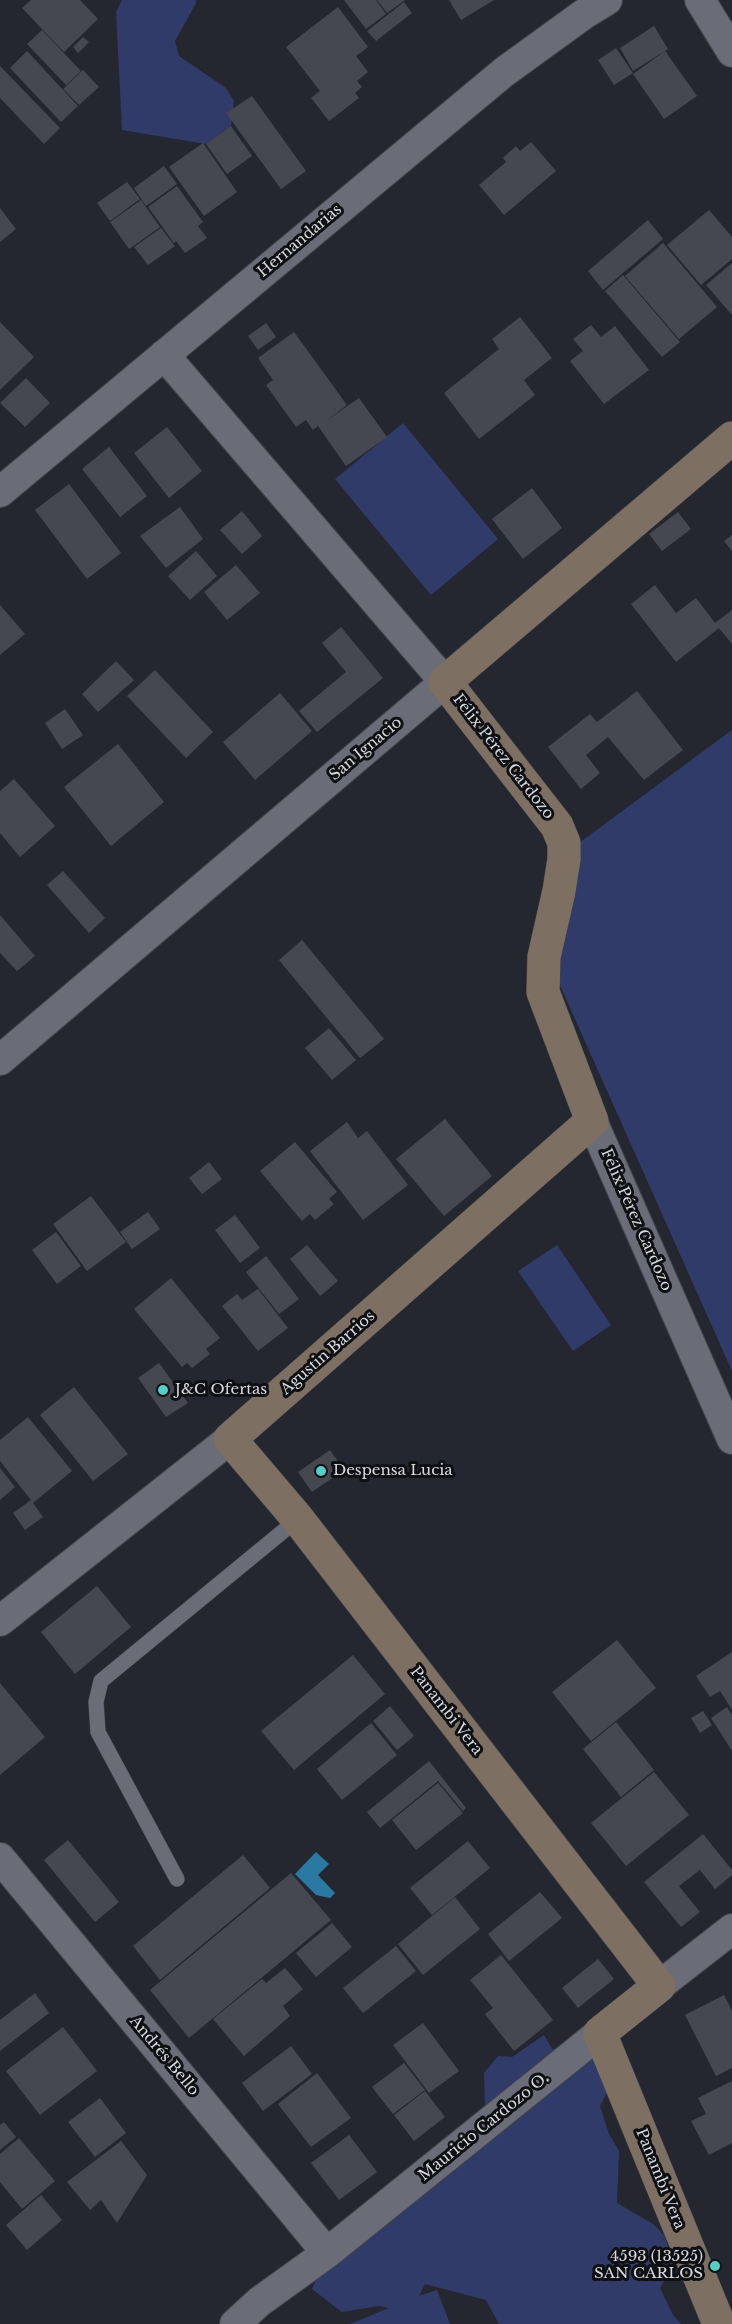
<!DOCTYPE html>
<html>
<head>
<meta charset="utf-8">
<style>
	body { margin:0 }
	canvas { display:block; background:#24272f }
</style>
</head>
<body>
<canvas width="732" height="2324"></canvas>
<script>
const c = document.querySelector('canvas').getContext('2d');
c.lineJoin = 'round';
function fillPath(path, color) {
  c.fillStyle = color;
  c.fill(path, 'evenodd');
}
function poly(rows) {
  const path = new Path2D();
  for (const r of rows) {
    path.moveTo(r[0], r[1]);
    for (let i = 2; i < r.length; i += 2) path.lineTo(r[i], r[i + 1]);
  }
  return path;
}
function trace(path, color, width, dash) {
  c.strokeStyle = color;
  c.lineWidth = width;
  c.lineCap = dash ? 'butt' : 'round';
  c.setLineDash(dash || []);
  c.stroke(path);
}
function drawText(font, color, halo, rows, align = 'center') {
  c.font = font + ' "Libre Baskerville",serif';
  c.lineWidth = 6;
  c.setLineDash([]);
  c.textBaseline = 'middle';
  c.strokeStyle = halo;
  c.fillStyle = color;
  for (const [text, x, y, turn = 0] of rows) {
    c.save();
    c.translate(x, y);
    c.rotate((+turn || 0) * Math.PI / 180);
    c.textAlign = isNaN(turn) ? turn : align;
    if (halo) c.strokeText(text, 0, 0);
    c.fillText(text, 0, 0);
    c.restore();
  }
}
fillPath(poly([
	[122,0,196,0,196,3,175,41,179,56,226,88,234,101,231,126,206,144,122,130,116,12],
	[403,423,498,539,431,595,335,479],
	[732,730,732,1371,547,956,579,843],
	[557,1245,611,1325,573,1351,518,1271],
	[544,2035,555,2053,588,2052,613,2081,600,2106,609,2134,619,2151,617,2203,653,2224,664,2235,673,2263,660,2288,673,2315,681,2324,499,2324,486,2300,425,2284,419,2296,437,2290,450,2324,350,2324,389,2308,379,2306,342,2312,312,2289,317,2277,436,2145,461,2133,485,2108,484,2073,498,2056,512,2057]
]), '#303b6a');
fillPath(poly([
	[316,1852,329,1864,318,1875,335,1893,330,1898,316,1895,295,1874]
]), '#2a79a2');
fillPath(poly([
	[31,0,80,0,98,19,64,52,22,8],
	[344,0,376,0,386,14,366,29],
	[377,0,405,0,387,13],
	[449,0,494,0,461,20],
	[404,2,412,13,376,41,367,31],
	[338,7,368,47,356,56,368,72,357,81,362,87,355,93,359,98,329,121,311,98,320,91,286,47],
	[654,26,668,49,633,71,620,48],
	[42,30,81,71,66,85,27,44],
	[83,37,89,42,78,53,73,47],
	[616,48,633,73,614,85,598,60],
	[27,51,78,106,61,122,10,68],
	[665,51,697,96,664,119,633,74],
	[0,66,60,128,44,144,0,98],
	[83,70,99,87,79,105,63,89],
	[252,96,306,171,281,189,226,113],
	[231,126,252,156,227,174,206,144],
	[531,142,556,171,504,215,479,185,506,162,503,158,516,146,520,151],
	[203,143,237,192,204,216,169,167],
	[164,166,177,184,146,206,134,188],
	[127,182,140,199,110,221,97,203],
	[177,186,203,222,198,226,207,238,185,253,176,241,174,243,148,207],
	[141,200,160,227,129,249,110,222],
	[0,208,16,229,0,242],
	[709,210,732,237,732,259,701,285,667,245],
	[648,220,663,239,603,290,588,271],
	[161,228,175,246,148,265,134,247],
	[663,243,717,307,679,339,625,276],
	[732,263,732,315,706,285],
	[623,275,680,342,662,357,605,291],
	[520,317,552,358,524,380,535,395,479,439,444,393,499,349,492,339],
	[0,322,34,357,0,390],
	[266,323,276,337,258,350,248,336],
	[591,325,601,337,615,326,649,370,604,404,570,361,583,351,573,339],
	[294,332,347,405,326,421,359,398,387,437,346,466,318,426,313,430,306,420,296,427,266,385,273,380,258,358],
	[26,378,50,403,25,427,0,403],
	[167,427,202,471,169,498,134,453],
	[109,447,147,496,120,517,82,469],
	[69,484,121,553,87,579,35,510],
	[532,488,562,528,523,559,492,519],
	[180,507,203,539,166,568,140,536],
	[242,511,262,536,242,554,220,530],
	[678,512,691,529,662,551,649,534],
	[732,535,732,551,724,541],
	[196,551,217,576,190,600,168,576],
	[236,565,260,593,227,620,204,592],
	[655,585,676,613,696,598,715,623,732,610,732,644,719,628,676,662,631,604],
	[0,605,25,634,0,655],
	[341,627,383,678,317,732,299,711,346,672,322,643],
	[116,661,134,680,98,712,82,694],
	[155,670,213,732,186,758,127,696],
	[637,691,683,750,644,780,608,737,586,755,600,773,581,789,548,747,590,714,597,722],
	[280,693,312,731,255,780,223,742],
	[65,709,83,735,62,749,45,723],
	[118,744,164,802,111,846,64,787],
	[14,779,55,826,20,857,0,833,0,791],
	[63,871,105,918,89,933,47,885],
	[0,915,35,956,17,971,0,953],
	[302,940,384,1039,360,1058,279,960],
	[329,1028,356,1060,332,1080,305,1048],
	[445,1119,492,1176,444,1216,396,1159],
	[347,1122,358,1138,367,1131,408,1185,363,1220,310,1151],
	[295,1142,337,1192,329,1199,334,1204,315,1220,310,1214,302,1221,260,1171],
	[209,1162,222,1179,202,1194,189,1178],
	[91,1196,126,1242,87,1271,53,1224],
	[148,1212,160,1229,132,1249,120,1232],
	[235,1215,260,1248,240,1263,215,1230],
	[56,1232,81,1266,57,1284,32,1250],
	[307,1245,338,1281,320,1296,290,1259],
	[266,1256,299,1299,279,1314,246,1272],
	[171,1278,220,1338,206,1349,210,1354,192,1368,187,1363,182,1367,134,1309],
	[258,1289,288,1328,258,1351,222,1306,237,1294,242,1300],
	[159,1363,188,1403,166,1417,138,1378],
	[74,1387,128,1454,93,1481,40,1415],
	[28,1417,72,1471,33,1503,43,1517,25,1530,13,1513,31,1500,0,1461,0,1440],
	[330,1450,344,1470,312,1492,298,1472],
	[0,1468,15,1487,0,1500],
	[97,1586,131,1627,75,1674,41,1632],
	[617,1640,656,1688,591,1741,552,1692],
	[732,1652,732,1710,720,1691,710,1697,696,1676],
	[353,1655,385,1694,294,1770,261,1731],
	[0,1683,45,1737,0,1775],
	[390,1706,414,1736,397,1750,373,1721],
	[727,1707,732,1715,732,1751,711,1718],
	[703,1711,712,1725,700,1733,691,1718],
	[616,1722,654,1770,621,1797,583,1749],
	[371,1723,397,1755,342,1800,317,1769],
	[429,1761,466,1808,463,1811,438,1781,380,1828,367,1812],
	[654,1772,689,1815,626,1866,591,1823],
	[438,1783,463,1813,416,1850,392,1820],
	[703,1834,732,1870,732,1875,715,1889,700,1870,679,1886,700,1912,681,1927,644,1882],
	[68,1840,119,1902,95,1922,44,1860],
	[468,1841,490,1868,432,1915,410,1888],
	[243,1855,270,1888,160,1980,133,1946],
	[291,1873,331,1920,189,2038,150,1990],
	[540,1892,562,1918,509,1961,488,1934],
	[455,1897,480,1929,423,1975,398,1944],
	[332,1923,352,1947,316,1977,296,1953],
	[396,1946,416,1971,363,2013,343,1988],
	[501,1955,553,2020,514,2051,485,2014,493,2008,470,1980],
	[598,1959,614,1979,578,2008,562,1988],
	[285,1968,303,1989,283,2006,290,2016,244,2056,213,2019,262,1979,266,1983],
	[35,1993,49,2013,0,2051,0,2020],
	[724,1995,732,2011,732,2068,716,2076,685,2015],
	[423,2023,459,2071,429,2093,393,2045],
	[63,2027,97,2071,40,2115,6,2071],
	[291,2046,312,2074,263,2111,242,2083],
	[404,2063,425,2090,393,2114,372,2087],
	[317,2073,351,2118,311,2147,278,2104],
	[732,2081,732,2143,709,2155,691,2121,706,2114,698,2098],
	[425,2091,445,2117,414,2141,394,2115],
	[100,2098,126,2133,95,2157,68,2122],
	[4,2122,16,2137,0,2150,0,2125],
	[349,2135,377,2172,339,2200,311,2163],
	[19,2138,55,2181,22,2209,0,2182,0,2154],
	[121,2141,147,2175,117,2223,101,2200,90,2210,67,2182],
	[41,2195,62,2220,27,2250,6,2225]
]), '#454851');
const lane = poly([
	[177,1879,98,1732,96,1702,101,1681,298,1519]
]);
const street = poly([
	[700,0,732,52],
	[0,492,504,72,584,14,607,0],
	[0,1060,445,682,164,355],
	[592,1121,732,1439],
	[0,1621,230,1439],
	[0,1858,327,2253],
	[659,1986,732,1929],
	[235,2324,259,2302,327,2253,600,2033]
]);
const secondary = poly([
	[719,2324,600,2033,659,1986,298,1519,230,1439,592,1121,543,992,544,957,559,891,564,859,564,843,557,826,445,682,732,438]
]);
trace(lane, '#42444b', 16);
trace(street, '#42444b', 32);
trace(secondary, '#42444b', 34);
trace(lane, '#6a6d77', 15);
trace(street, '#6a6d77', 30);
trace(secondary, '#7d7063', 33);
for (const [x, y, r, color] of [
	[163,1390,6,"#55cec6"],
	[321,1471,6,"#55cec6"],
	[715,2266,6,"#55cec6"]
]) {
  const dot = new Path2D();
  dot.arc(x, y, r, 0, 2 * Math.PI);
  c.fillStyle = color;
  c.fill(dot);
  trace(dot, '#0f1013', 2);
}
drawText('15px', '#d7d9de', '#0f1013', [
	["Hernandarias",300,241,-40],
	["San Ignacio",366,749,-40],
	["Félix Pérez Cardozo",503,757,52],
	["Félix Pérez Cardozo",636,1220,66],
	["Agustin Barrios",328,1353,-41],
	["Panambi Vera",446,1711,52],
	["Andrés Bello",164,2056,50],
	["Mauricio Cardozo O.",484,2127,-39],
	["Panambi Vera",660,2179,68]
]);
drawText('15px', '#d7d9de', '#0f1013', [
	["J&C Ofertas",175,1390],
	["Despensa Lucia",333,1471],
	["4593 (13525)",703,2257,"right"],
	["SAN CARLOS",703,2274,"right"]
], 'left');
</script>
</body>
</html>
